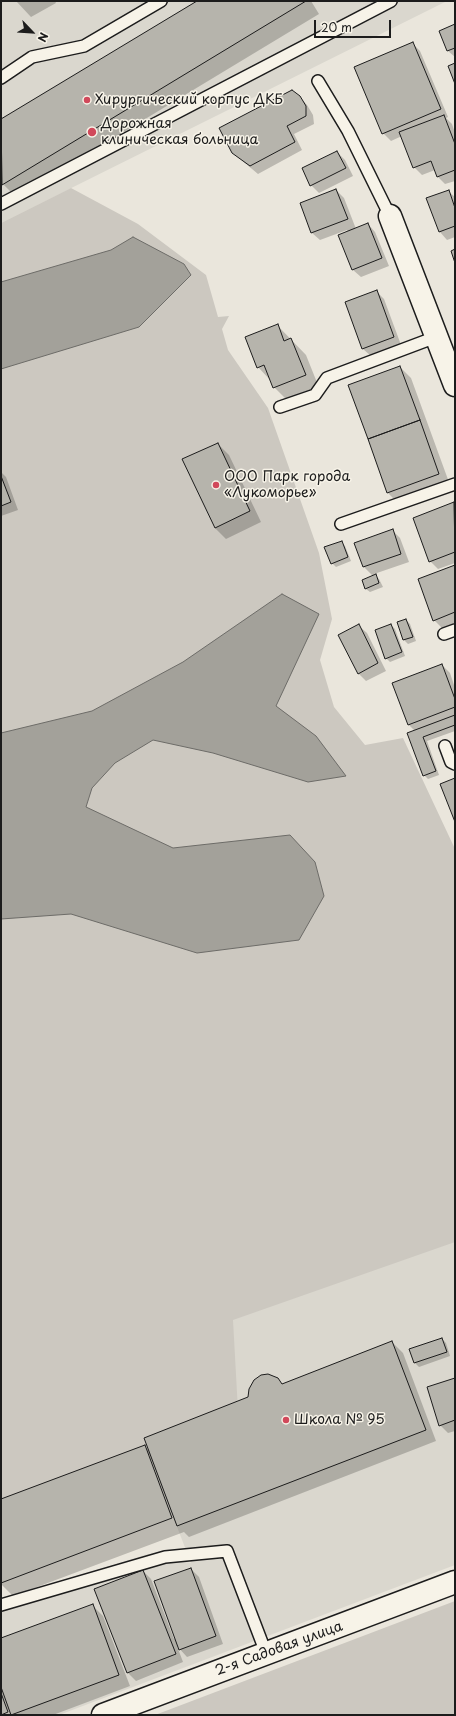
<!DOCTYPE html>
<html>
<head>
<meta charset="utf-8">
<style>
	body { margin:0 }
	#map { position:relative; width:456px; height:1716px; overflow:hidden; background:#eae6dc; font-family:"Playpen Sans",sans-serif }
	canvas { display:block }
	.frame { position:absolute; inset:0; border:2px solid #1c1c1c; pointer-events:none }
	.north { position:absolute; left:12px; top:12px; width:40px; height:40px; -webkit-text-stroke:3px #f7f3e8; paint-order:stroke; rotate:115deg; font-size:11px; font-weight:700; line-height:16px; text-align:center; color:#1c1c1c }
	.north::after { content:''; display:block; margin:auto; width:14px; height:18px; background:#1c1c1c; clip-path:polygon(50% 0,100% 100%,50% 72%,0 100%) }
	.scale { position:absolute; left:314px; top:20px; width:77px; height:18px; box-sizing:border-box; border:2px solid #1c1c1c; border-top:0; padding-left:5px; font-size:12px; line-height:14px; white-space:nowrap; color:#1c1c1c; -webkit-text-stroke:3px #f7f3e8; paint-order:stroke }
</style>
</head>
<body>
<div id="map">
<canvas width="456" height="1716"></canvas>
<div class="frame"></div>
<div class="north">N</div>
<div class="scale">20 m</div>
</div>
<script>
const c = document.querySelector('canvas').getContext('2d');
c.lineJoin = 'round';
function fillPath(path, color) {
  c.fillStyle = color;
  c.fill(path, 'evenodd');
}
function poly(rows) {
  const path = new Path2D();
  for (const r of rows) {
    path.moveTo(r[0], r[1]);
    for (let i = 2; i < r.length; i += 2) path.lineTo(r[i], r[i + 1]);
  }
  return path;
}
function trace(path, color, width, dash) {
  c.strokeStyle = color;
  c.lineWidth = width;
  c.lineCap = dash ? 'butt' : 'round';
  c.setLineDash(dash || []);
  c.stroke(path);
}
function drawText(font, color, halo, rows, align = 'center') {
  c.font = font + ' "Playpen Sans",sans-serif';
  c.lineWidth = 3;
  c.setLineDash([]);
  c.textBaseline = 'middle';
  c.strokeStyle = halo;
  c.fillStyle = color;
  for (const [text, x, y, turn = 0] of rows) {
    c.save();
    c.translate(x, y);
    c.rotate((+turn || 0) * Math.PI / 180);
    c.textAlign = isNaN(turn) ? turn : align;
    if (halo) c.strokeText(text, 0, 0);
    c.fillText(text, 0, 0);
    c.restore();
  }
}
fillPath(poly([
	[1,1,447,1,1,223],
	[455,1201,455,1565,59,1715,10,1715,1,1692,1,1600,148,1554,191,1563,133,1413,106,1335]
]), '#dad7ce');
fillPath(poly([
	[71,188,138,224,206,275,218,317,229,316,222,329,228,350,268,408,319,553,332,619,320,660,334,707,365,745,403,738,455,849,455,1242,233,1320,238,1411,1,1528,1,223],
	[455,1601,455,1715,155,1715]
]), '#ccc8c0');
const water = poly([
	[133,237,184,264,191,275,139,327,1,369,1,282,111,250,133,237],
	[282,594,319,614,276,706,316,736,346,776,308,782,213,753,153,740,115,763,92,788,86,807,173,848,290,835,315,862,324,896,299,940,197,953,71,914,1,919,1,733,92,711,183,662,282,594]
]);
fillPath(water, '#a3a19a');
trace(water, '#6d6c68', 1);
fillPath(poly([
	[16,1,55,1,56,3,31,17],
	[199,1,311,1,319,14,16,197,3,184,1,181,1,120],
	[455,25,455,57,448,51],
	[412,43,420,51,448,117,446,118,452,124,455,133,455,181,445,184,437,176,435,170,422,175,414,167,402,136,391,141,383,133],
	[299,96,307,105,313,115,314,124,294,134,302,150,258,174,233,153],
	[337,152,345,160,353,176,319,193,311,185],
	[336,190,344,198,356,229,368,224,375,232,389,266,361,277,353,270,339,235,348,232,347,230,320,240,312,233],
	[448,191,455,197,455,237,447,240,440,232],
	[376,291,384,299,401,345,371,356,363,349],
	[277,325,306,355,320,390,289,402,274,387,271,381,258,367],
	[400,367,411,378,450,485,399,504,388,493,349,385],
	[218,444,229,455,261,522,226,539,215,528],
	[1,472,6,477,18,510,1,516],
	[454,504,455,505,455,563,438,569,430,561,414,518],
	[392,530,400,538,409,562,374,574,379,579,383,587,370,592,366,589,363,580,373,576,364,567,355,544],
	[341,542,345,546,351,561,336,567,332,563],
	[455,566,455,623,442,628,434,620],
	[406,620,410,624,416,641,408,644,404,640,398,622],
	[391,625,395,629,405,656,390,662,386,658],
	[359,626,367,633,386,671,366,681,358,673],
	[442,665,450,673,455,688,455,731,427,741,439,775,428,779,424,775,415,731,408,724],
	[442,1339,446,1343,450,1356,419,1367,415,1363],
	[392,1342,403,1353,436,1441,189,1537,184,1532,13,1596,1,1584,1,1500,144,1446,150,1451,248,1398,277,1379,283,1385],
	[455,1379,455,1431,448,1433,440,1425],
	[191,1569,199,1577,223,1644,187,1657,177,1646,183,1662,136,1681,128,1673,143,1571,151,1579,174,1639,176,1638],
	[92,1605,103,1616,130,1686,53,1715,1,1715,1,1639]
]), '#0003');
const building = poly([
	[197,1,306,1,2,185,1,119,197,1],
	[455,24,455,48,447,51,439,31,455,24],
	[413,42,441,109,382,134,354,67,413,42],
	[455,63,455,84,448,66,455,63],
	[292,90,300,96,306,106,306,116,287,126,295,142,250,166,232,153,219,128,292,90],
	[444,115,455,144,455,170,437,177,431,161,413,168,399,132,444,115],
	[337,151,346,168,310,186,302,168,337,151],
	[336,189,348,219,311,233,300,203,336,189],
	[449,190,455,208,455,226,439,232,426,198,449,190],
	[368,223,382,258,352,270,338,235,368,223],
	[455,249,455,263,451,251,455,249],
	[377,290,394,337,362,349,345,302,377,290],
	[278,324,284,341,291,338,306,375,273,388,264,365,257,368,245,337,278,324],
	[400,366,420,420,368,439,348,385,400,366],
	[420,420,439,474,387,493,368,439,420,420],
	[218,443,250,511,215,528,182,459,218,443],
	[1,476,11,502,1,506,1,476],
	[454,502,455,552,429,562,413,518,454,502],
	[393,529,401,554,363,567,354,543,393,529],
	[342,541,348,557,331,564,324,547,342,541],
	[455,565,455,612,433,621,418,579,455,565],
	[376,574,379,583,365,589,362,580,376,574],
	[406,619,413,637,403,640,397,622,406,619],
	[359,624,378,663,358,674,338,635,359,624],
	[391,624,402,652,385,659,375,630,391,624],
	[442,664,455,699,455,707,408,725,392,683,442,664],
	[455,715,455,725,423,737,436,771,423,776,407,733,455,715],
	[455,778,455,822,440,784,455,778],
	[442,1338,447,1352,414,1363,409,1349,442,1338],
	[392,1341,426,1430,177,1526,144,1438,248,1397,249,1389,254,1380,261,1375,268,1374,278,1378,282,1384,392,1341],
	[455,1378,455,1420,439,1426,427,1387,455,1378],
	[145,1445,172,1518,1,1583,1,1499,145,1445],
	[191,1568,216,1636,179,1650,154,1581,191,1568],
	[143,1570,176,1654,127,1673,94,1589,143,1570],
	[93,1604,119,1675,11,1715,1,1687,1,1638,93,1604],
	[1,1693,8,1712,1,1715,1,1693]
]);
fillPath(building, '#b6b4ac');
trace(building, '#1c1c1c', 1);
const lane = poly([
	[1,78,32,57,84,46,161,1],
	[318,81,348,131,390,216],
	[1,204,391,1],
	[280,407,315,395,327,378,436,337],
	[341,524,455,484],
	[444,634,455,630],
	[445,746,451,762,455,764],
	[1,1605,165,1557,227,1551,266,1653]
]);
const street = poly([
	[390,216,455,385],
	[103,1715,455,1582]
]);
trace(lane, '#1c1c1c', 14);
trace(street, '#1c1c1c', 25);
trace(lane, '#f7f3e8', 11);
trace(street, '#f7f3e8', 22);
for (const [x, y, r, color] of [
	[87,100,4,"#d1495b"],
	[92,132,5,"#d1495b"],
	[216,485,4,"#d1495b"],
	[286,1420,4,"#d1495b"]
]) {
  const dot = new Path2D();
  dot.arc(x, y, r, 0, 2 * Math.PI);
  c.fillStyle = color;
  c.fill(dot);
  trace(dot, '#f7f3e8', 1.5);
}
drawText('14px', '#1c1c1c', '#f7f3e8', [
	["Хирургический корпус ДКБ",95,100],
	["Дорожная",101,124],
	["клиническая больница",101,140],
	["ООО Парк города",224,477],
	["«Лукоморье»",224,493],
	["Школа № 95",294,1420]
], 'left');
drawText('14px', '#1c1c1c', '#f7f3e8', [
	["2-я Садовая улица",279,1649,-20]
]);
</script>
</body>
</html>
